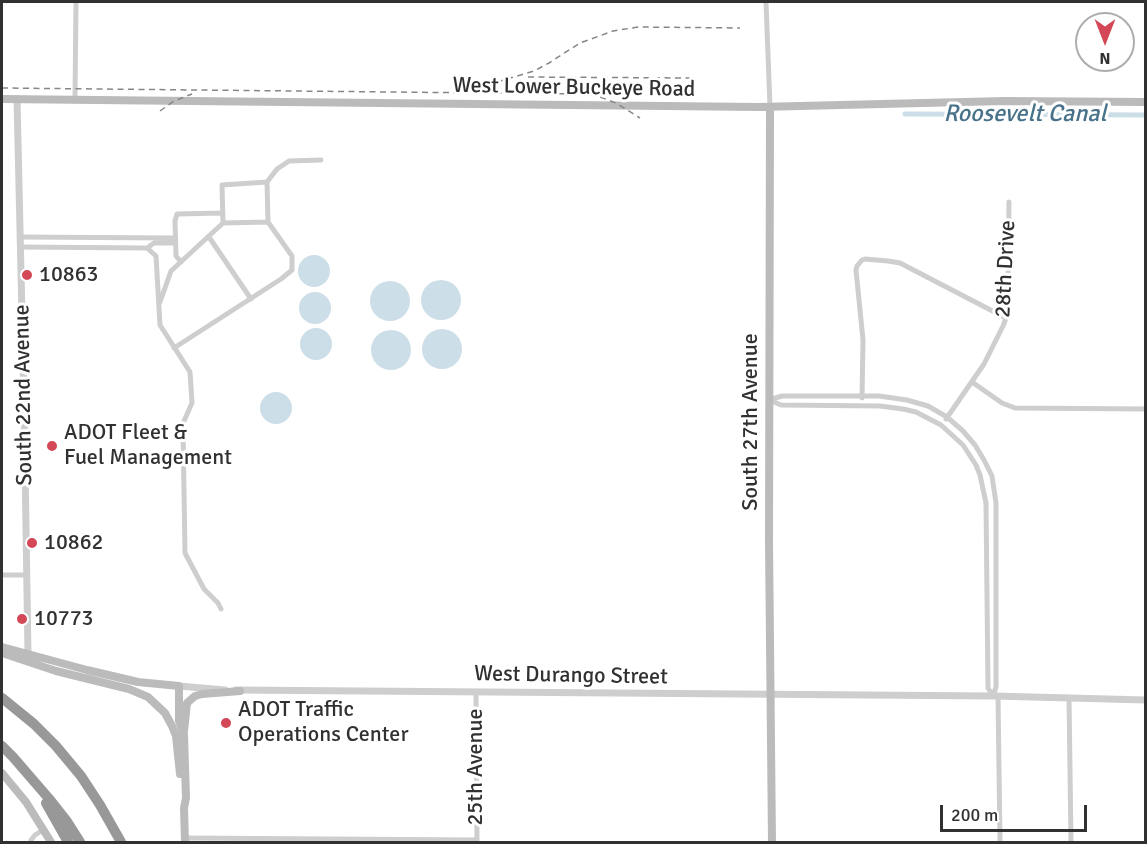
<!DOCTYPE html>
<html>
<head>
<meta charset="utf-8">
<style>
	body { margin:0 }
	#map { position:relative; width:1147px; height:844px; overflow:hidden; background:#fff; font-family:Signika,sans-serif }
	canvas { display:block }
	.frame { position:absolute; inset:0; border:3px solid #313131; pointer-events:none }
	.north { position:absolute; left:1075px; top:12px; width:60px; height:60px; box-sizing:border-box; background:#fff; border:2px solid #adadad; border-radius:50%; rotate:180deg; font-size:16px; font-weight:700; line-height:24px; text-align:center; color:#313131 }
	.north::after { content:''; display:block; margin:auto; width:21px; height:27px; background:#d34756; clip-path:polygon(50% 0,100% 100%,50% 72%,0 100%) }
	.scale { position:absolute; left:940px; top:805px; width:147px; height:27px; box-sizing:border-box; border:3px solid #313131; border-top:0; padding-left:8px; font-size:18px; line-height:21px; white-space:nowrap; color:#313131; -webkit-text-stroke:4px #fff; paint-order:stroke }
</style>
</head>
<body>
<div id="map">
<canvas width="1147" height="844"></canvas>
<div class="frame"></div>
<div class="north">N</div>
<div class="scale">200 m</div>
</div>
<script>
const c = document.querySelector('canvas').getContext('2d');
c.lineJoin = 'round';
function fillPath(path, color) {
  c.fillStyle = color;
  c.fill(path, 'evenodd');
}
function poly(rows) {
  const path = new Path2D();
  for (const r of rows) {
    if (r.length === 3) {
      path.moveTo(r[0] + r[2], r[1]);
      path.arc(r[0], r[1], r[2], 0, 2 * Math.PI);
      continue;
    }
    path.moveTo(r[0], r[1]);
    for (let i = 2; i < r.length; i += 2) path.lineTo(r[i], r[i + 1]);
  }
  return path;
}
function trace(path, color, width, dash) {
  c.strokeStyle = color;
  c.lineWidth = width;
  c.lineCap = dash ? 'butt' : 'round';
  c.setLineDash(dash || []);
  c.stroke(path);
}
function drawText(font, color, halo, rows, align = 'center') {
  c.font = font + ' Signika,sans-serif';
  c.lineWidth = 6;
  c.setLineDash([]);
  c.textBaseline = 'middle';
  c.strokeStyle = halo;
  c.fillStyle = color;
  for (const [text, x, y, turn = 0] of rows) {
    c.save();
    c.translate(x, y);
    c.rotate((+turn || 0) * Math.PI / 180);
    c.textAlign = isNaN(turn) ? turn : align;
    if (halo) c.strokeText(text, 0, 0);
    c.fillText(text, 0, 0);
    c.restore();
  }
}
fillPath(poly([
	[314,271,16],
	[441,300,20],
	[390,301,20],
	[315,308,16],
	[316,344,16],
	[442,349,20],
	[391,350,20],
	[276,408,16]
]), '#ccdee7');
trace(poly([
	[905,114,1146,115]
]), '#ccdee7', 5);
trace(poly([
	[766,2,770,107],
	[75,99,76,2],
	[223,223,222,185,267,182],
	[20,237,175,238],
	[209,237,251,299],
	[20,247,147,248,154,243,175,243],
	[147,248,156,256,160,325,190,372,192,403,184,421,183,428,185,553,204,589,218,603,221,609],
	[181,262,176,256,175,221,177,214,223,213],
	[160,302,171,271,223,223,268,222],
	[174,348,281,279,292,270,292,256,268,222,267,182,277,169,289,161,321,160],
	[972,382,1002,403,1015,408,1146,409],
	[862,398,863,340,856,270,857,266,862,260,865,259,888,261,900,263,1006,318],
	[769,400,782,396,879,396,907,400,928,406,947,417,963,431,975,445,984,460,992,476,996,503,996,687,993,696],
	[769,400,781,405,880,406,903,409,916,412,941,425,963,445,976,465,980,475,986,503,988,688,993,696],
	[946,419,984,364,1003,326,1006,318,1008,287,1009,202],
	[2,575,27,575],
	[476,693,477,841],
	[998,696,1000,842],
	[1069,698,1071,842],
	[185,838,477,840],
	[31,842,31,840,35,835,43,830]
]), '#cecece', 5);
trace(poly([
	[17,99,24,403,28,654],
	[179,686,225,690],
	[236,690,993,696,1146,700]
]), '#cecece', 7);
trace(poly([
	[2,99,759,107,1005,101,1146,102],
	[770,107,769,542,772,842],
	[2,647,87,670,138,682,179,686,179,721,184,735,186,798,184,808,185,842],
	[2,653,56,671,129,689,148,697,165,713,172,726,176,736,180,774],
	[184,731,187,703,195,696,202,694,240,691],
	[2,773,26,802,51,842]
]), '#bbb', 8);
trace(poly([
	[2,698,34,724,56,746,81,776,100,805,121,842],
	[2,746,13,757,51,801,66,820,80,842],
	[46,803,68,842]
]), '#989898', 10);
trace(poly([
	[528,77,690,78],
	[2,88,586,94,600,97,616,103,640,118],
	[477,88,534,71,549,63,580,43,613,31,638,27,740,28],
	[160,111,174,101,192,94]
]), '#868686', 1.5, [6, 4.5]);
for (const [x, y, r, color] of [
	[27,275,6,"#d34756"],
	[52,446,6,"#d34756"],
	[32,543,6,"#d34756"],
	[22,619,6,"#d34756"],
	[226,723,6,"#d34756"]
]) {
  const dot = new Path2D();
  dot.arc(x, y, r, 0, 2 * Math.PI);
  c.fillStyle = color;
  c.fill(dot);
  trace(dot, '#fff', 2);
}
drawText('22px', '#313131', '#fff', [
	["West Lower Buckeye Road",574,88,1],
	["28th Drive",1006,269,-87],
	["South 22nd Avenue",24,395,-91],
	["South 27th Avenue",751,422,-90],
	["West Durango Street",571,676,1],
	["25th Avenue",476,767,-90]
]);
drawText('22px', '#313131', '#fff', [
	["10863",39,275],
	["ADOT Fleet &",64,433],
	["Fuel Management",64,458],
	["10862",44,543],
	["10773",34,619],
	["ADOT Traffic",238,710],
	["Operations Center",238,735]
], 'left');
drawText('italic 24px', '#47728a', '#fff', [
	["Roosevelt Canal",1025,115]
]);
</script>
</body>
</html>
